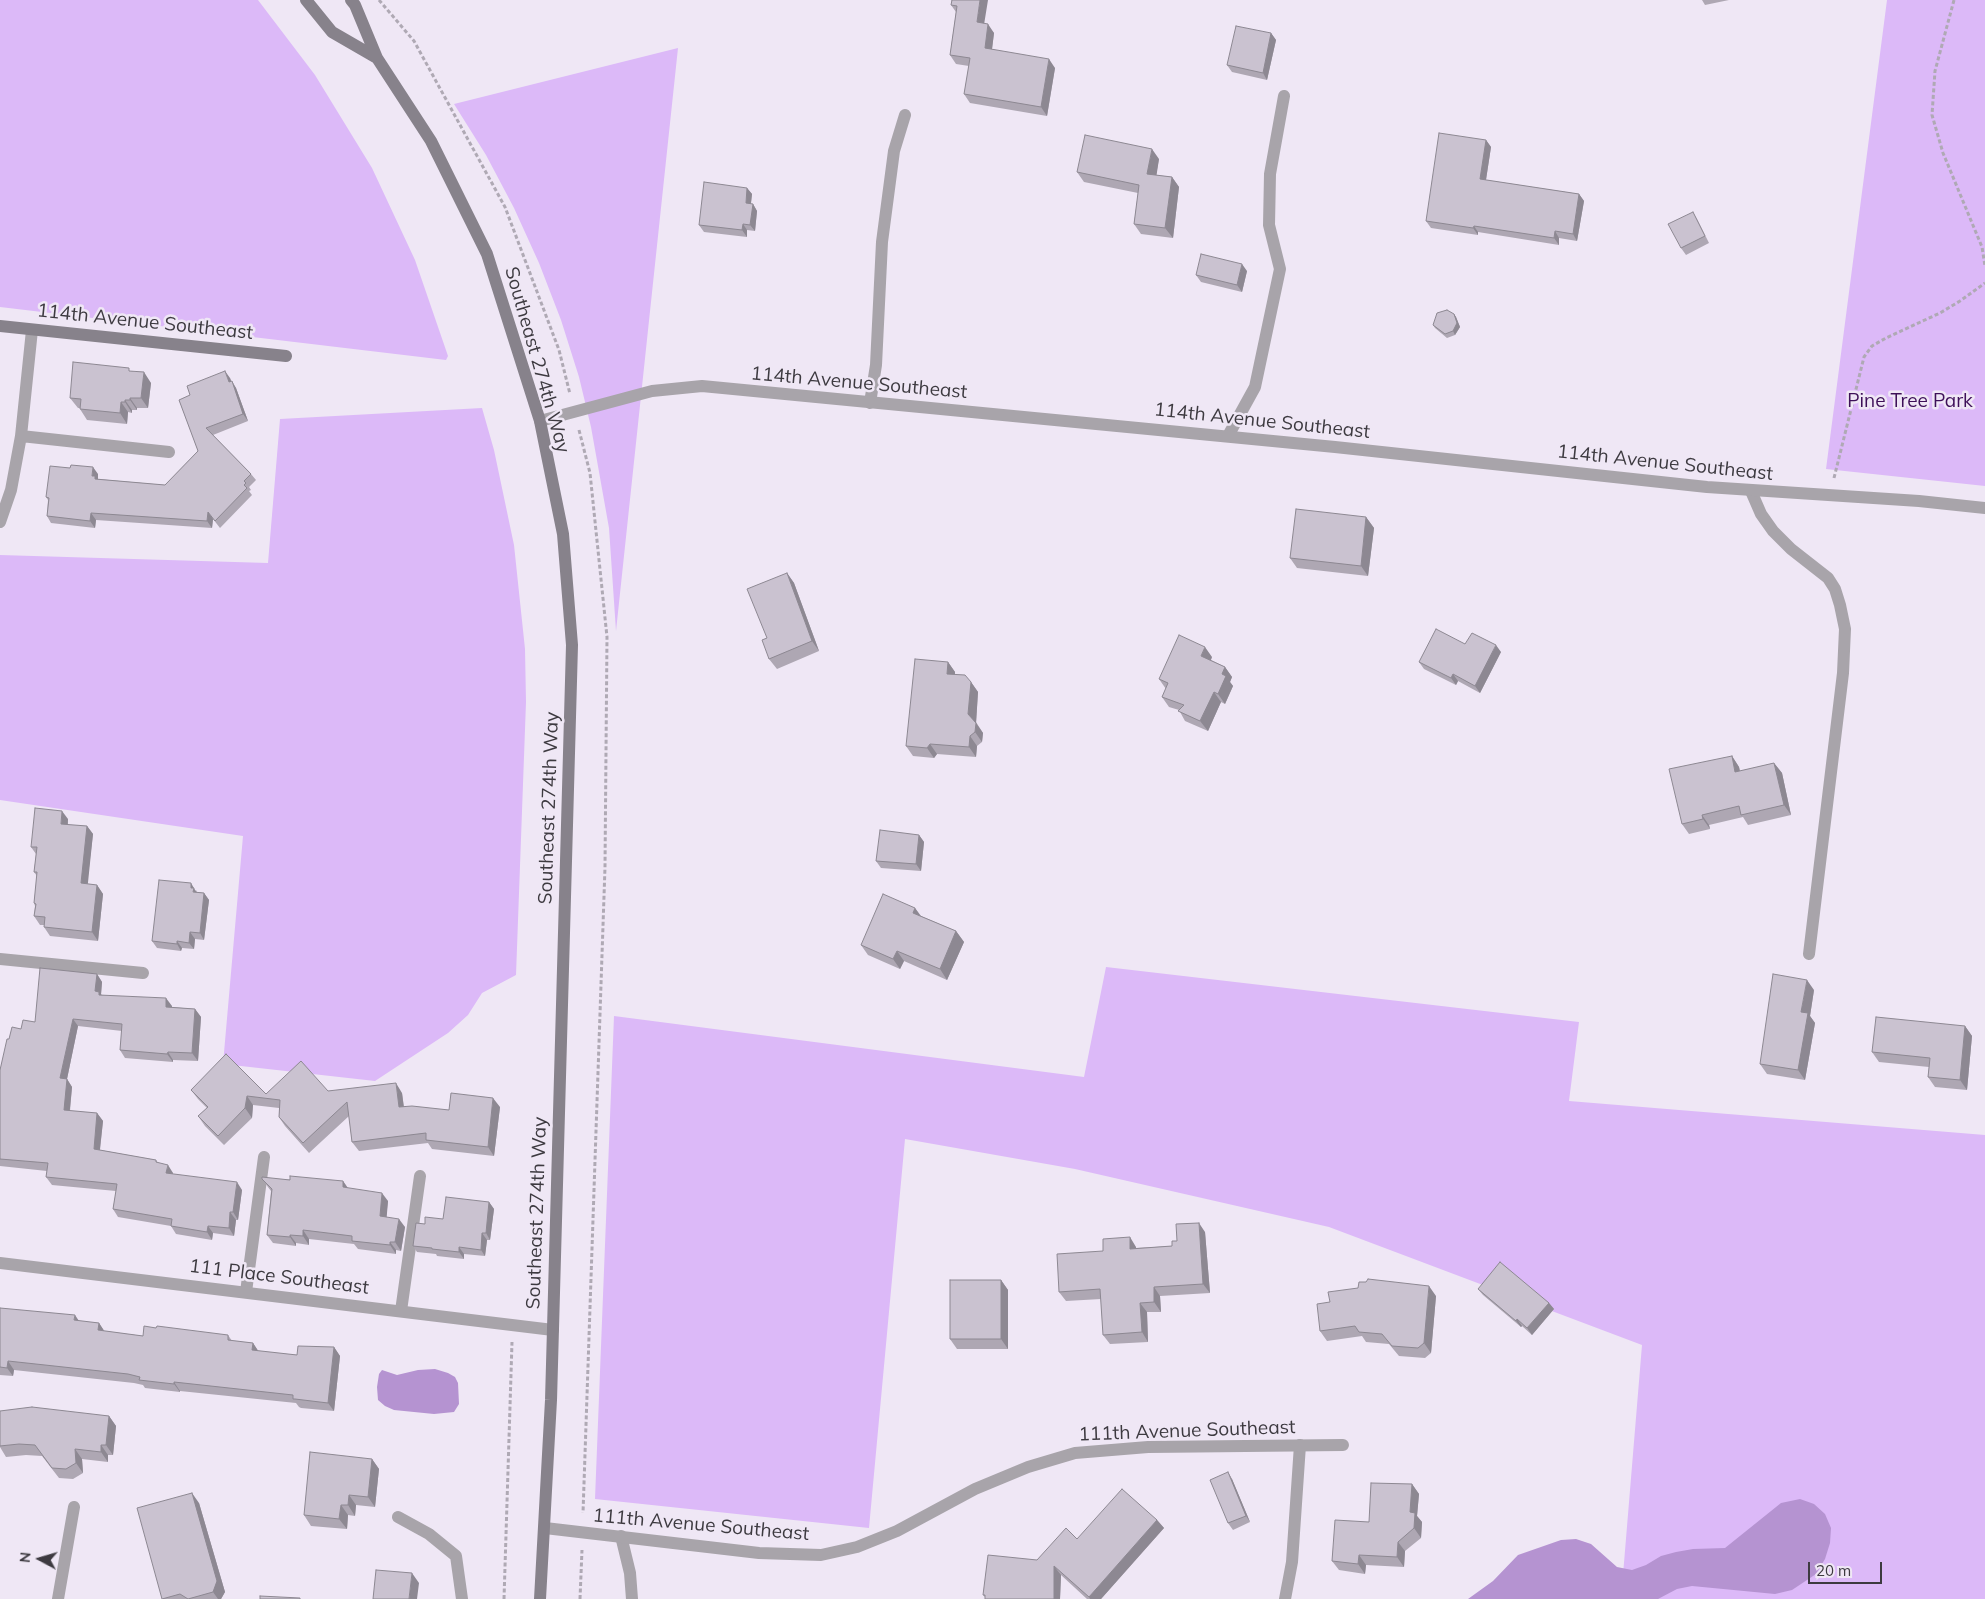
<!DOCTYPE html>
<html>
<head>
<meta charset="utf-8">
<style>
	body { margin:0 }
	#map { position:relative; width:1985px; height:1599px; overflow:hidden; background:#efe7f5; font-family:Mulish,sans-serif }
	canvas { display:block }
	.north { position:absolute; left:15px; top:1534px; width:50px; height:50px; -webkit-text-stroke:4px #efe7f5; paint-order:stroke; rotate:276deg; font-size:14px; font-weight:700; line-height:20px; text-align:center; color:#3d3a40 }
	.north::after { content:''; display:block; margin:auto; width:18px; height:22px; background:#3d3a40; clip-path:polygon(50% 0,100% 100%,50% 72%,0 100%) }
	.scale { position:absolute; left:1808px; top:1562px; width:74px; height:22px; box-sizing:border-box; border:2px solid #3d3a40; border-top:0; padding-left:6px; font-size:15px; line-height:18px; white-space:nowrap; color:#3d3a40; -webkit-text-stroke:4px #efe7f5; paint-order:stroke }
</style>
</head>
<body>
<div id="map">
<canvas width="1985" height="1599"></canvas>
<div class="north">N</div>
<div class="scale">20 m</div>
</div>
<script>
const c = document.querySelector('canvas').getContext('2d');
c.lineJoin = 'round';
function fillPath(path, color) {
  c.fillStyle = color;
  c.fill(path, 'evenodd');
}
function poly(rows) {
  const path = new Path2D();
  for (const r of rows) {
    path.moveTo(r[0], r[1]);
    for (let i = 2; i < r.length; i += 2) path.lineTo(r[i], r[i + 1]);
  }
  return path;
}
function trace(path, color, width, dash) {
  c.strokeStyle = color;
  c.lineWidth = width;
  c.lineCap = dash ? 'butt' : 'round';
  c.setLineDash(dash || []);
  c.stroke(path);
}
function drawText(font, color, halo, rows, align = 'center') {
  c.font = font + ' Mulish,sans-serif';
  c.lineWidth = 5;
  c.setLineDash([]);
  c.textBaseline = 'middle';
  c.strokeStyle = halo;
  c.fillStyle = color;
  for (const [text, x, y, turn = 0] of rows) {
    c.save();
    c.translate(x, y);
    c.rotate((+turn || 0) * Math.PI / 180);
    c.textAlign = isNaN(turn) ? turn : align;
    if (halo) c.strokeText(text, 0, 0);
    c.fillText(text, 0, 0);
    c.restore();
  }
}
fillPath(poly([
	[0,0,258,0,315,75,372,168,415,260,448,356,446,360,0,307],
	[1887,0,1985,0,1985,486,1826,469],
	[678,48,616,631,609,528,591,427,579,377,561,320,539,263,514,208,486,155,454,104],
	[482,408,494,450,514,545,525,649,526,702,516,975,482,993,468,1015,448,1033,375,1081,223,1064,243,836,0,800,0,555,268,563,280,419],
	[1106,967,1579,1022,1569,1101,1985,1135,1985,1599,1621,1599,1642,1345,1329,1227,1075,1169,905,1139,869,1528,595,1499,614,1016,1084,1077]
]), '#dcb9f8');
fillPath(poly([
	[435,1369,448,1373,455,1377,458,1383,459,1404,454,1412,434,1414,394,1410,385,1406,378,1400,377,1387,379,1374,382,1370,397,1375,418,1370],
	[1800,1499,1814,1504,1825,1514,1831,1528,1830,1543,1825,1559,1816,1574,1792,1590,1775,1594,1692,1586,1677,1589,1658,1599,1468,1599,1493,1581,1518,1555,1561,1540,1576,1539,1591,1544,1617,1567,1632,1570,1646,1565,1661,1556,1676,1552,1693,1549,1725,1548,1781,1503]
]), '#b593d1');
trace(poly([
	[379,0,414,41,505,207,559,350,570,394],
	[1954,0,1935,71,1932,115,1943,153,1982,247,1985,266],
	[579,430,590,473,607,637,605,867,583,1513],
	[1834,478,1864,357,1872,346,1886,338,1940,313,1960,301,1985,283],
	[504,1599,512,1342],
	[580,1599,582,1550]
]), '#afa9b4', 3, [4, 2.5]);
trace(poly([
	[870,403,876,365,882,242,894,151,905,115],
	[1228,436,1255,387,1280,269,1269,225,1270,174,1284,96],
	[1751,491,1761,514,1773,531,1791,549,1828,578,1835,589,1840,605,1845,629,1843,673,1809,954],
	[0,959,143,973],
	[246,1292,264,1157],
	[401,1311,420,1176],
	[398,1517,429,1534,456,1556,462,1599],
	[621,1536,630,1573,632,1599],
	[58,1599,74,1507],
	[1285,1599,1292,1562,1300,1445]
]), '#a8a4aa', 12);
trace(poly([
	[540,421,652,391,702,386,1335,447,1707,487,1919,501,1985,508],
	[21,436,169,452],
	[0,522,11,490,21,436,32,330],
	[0,1263,553,1330],
	[545,1528,759,1553,821,1555,857,1547,897,1531,975,1489,1028,1467,1075,1453,1148,1447,1343,1445]
]), '#a8a4aa', 12);
trace(poly([
	[306,0,332,32,377,58],
	[351,0,355,5,377,58,431,141,487,254,540,421,563,534,572,645,551,1400,540,1599],
	[0,326,286,356]
]), '#87828b', 12);
fillPath(poly([
	[952,0,984,23,994,33,992,49,1055,68,1047,116,970,103,964,94,969,66,956,64,950,55,956,12,951,5],
	[1702,0,1729,0,1705,5],
	[1271,33,1276,40,1267,80,1232,72,1227,65],
	[1486,140,1491,147,1486,180,1579,194,1584,201,1577,241,1559,238,1559,245,1478,232,1478,235,1431,228,1426,221],
	[1159,159,1156,175,1172,177,1179,187,1173,238,1141,234,1134,224,1138,193,1084,182,1077,172],
	[747,188,752,194,751,204,753,204,757,211,755,231,747,230,747,237,704,232,699,225],
	[1693,212,1697,219,1709,243,1686,255,1681,248],
	[1247,271,1242,292,1201,282,1196,275],
	[1454,314,1456,317,1460,327,1455,335,1447,338,1435,328,1433,325],
	[132,371,151,383,148,408,137,408,137,410,132,410,132,413,128,412,127,424,87,420,80,409,80,408,78,408,70,398],
	[230,378,231,381,236,388,248,421,213,435,251,474,256,480,249,487,251,490,249,491,252,495,220,528,213,519,212,528,96,520,95,528,51,523,47,516,48,500,46,497,98,474,98,479,165,485,198,451,179,400],
	[1366,517,1374,528,1368,576,1297,568,1290,558],
	[787,573,794,583,819,651,777,669,769,659,767,638],
	[1465,644,1501,652,1480,693,1458,681,1456,685,1424,669,1419,662],
	[1212,657,1211,660,1225,667,1232,677,1230,682,1233,686,1225,704,1221,702,1208,731,1185,721,1179,710,1169,707,1162,697,1166,689,1159,679],
	[948,662,955,672,955,675,971,682,978,692,976,722,983,733,982,742,977,746,976,757,937,754,934,758,913,756,906,746],
	[1732,756,1739,767,1740,771,1774,763,1782,773,1791,815,1748,825,1743,817,1709,825,1710,829,1689,834,1682,824],
	[68,819,68,825,87,826,93,834,87,884,97,885,103,894,98,941,50,936,44,927,44,925,40,925,34,916,35,906,34,903,37,876,34,872,36,854,31,847],
	[919,835,924,842,921,871,881,868,876,861],
	[196,890,197,892,204,893,209,900,204,940,195,939,194,949,182,948,181,951,157,948,152,941],
	[915,908,921,916,956,931,964,942,947,980,904,961,900,969,868,955,861,945],
	[97,974,102,982,101,995,172,1006,172,1007,195,1009,201,1017,198,1061,173,1060,173,1062,125,1058,120,1050,122,1031,78,1026,67,1079,72,1087,70,1111,97,1113,103,1121,100,1150,156,1160,158,1163,173,1173,173,1174,242,1190,238,1220,236,1220,234,1236,213,1233,212,1240,176,1234,171,1226,118,1217,113,1209,116,1191,52,1185,46,1177,47,1171,0,1166,0,1070,9,1039,21,1029,35,1022],
	[1814,990,1810,1016,1815,1023,1805,1080,1767,1074,1760,1064],
	[1965,1026,1972,1036,1967,1090,1935,1087,1928,1077,1929,1067,1879,1062,1872,1052],
	[191,1090,266,1094,328,1091,402,1093,404,1107,449,1110,500,1107,494,1156,432,1149,428,1143,359,1151,352,1142,349,1116,309,1153,285,1126,279,1117,279,1108,253,1105,252,1118,224,1145,205,1126,198,1116,207,1108,198,1099],
	[262,1179,343,1181,348,1188,388,1201,386,1217,405,1227,401,1251,396,1250,396,1254,358,1249,354,1244,309,1239,309,1245,296,1243,296,1246,273,1243,267,1235,271,1191],
	[489,1202,494,1209,490,1240,487,1240,485,1256,464,1254,464,1259,437,1256,436,1254,417,1252,413,1246,425,1224,443,1219],
	[1205,1232,1210,1293,1160,1296,1161,1312,1147,1312,1148,1342,1110,1344,1103,1335,1101,1299,1066,1301,1059,1292,1103,1251,1136,1247,1136,1248,1172,1246,1177,1241],
	[1001,1280,1008,1290,1008,1349,957,1349,950,1339],
	[1478,1289,1549,1303,1554,1309,1532,1335,1522,1326,1521,1327,1483,1295],
	[1436,1296,1431,1353,1425,1358,1399,1356,1389,1344,1366,1342,1362,1336,1327,1341,1320,1331,1330,1302],
	[0,1308,79,1321,99,1323,104,1331,143,1336,228,1335,232,1341,253,1343,258,1351,297,1355,334,1347,340,1356,334,1411,301,1408,299,1407,296,1403,180,1391,180,1392,145,1388,143,1385,134,1383,14,1370,13,1376,0,1375],
	[0,1411,109,1416,116,1426,113,1455,108,1455,108,1462,82,1459,83,1473,73,1479,59,1478,42,1456,26,1455,6,1457,0,1447],
	[372,1459,379,1469,375,1507,356,1505,355,1516,348,1515,347,1529,311,1526,304,1515],
	[1232,1479,1250,1522,1233,1530,1228,1523],
	[1412,1484,1419,1494,1417,1516,1422,1522,1421,1538,1405,1551,1404,1567,1366,1565,1365,1574,1339,1570,1332,1561,1369,1522],
	[199,1503,225,1592,221,1599,163,1599],
	[1157,1520,1164,1528,1101,1599,1087,1599,1061,1575,1060,1599,985,1599,985,1597,983,1595,1037,1560,1077,1539]
]), '#aea7b3');
fillPath(poly([
	[980,0,988,0,983,31,977,22],
	[988,24,994,33,991,57,985,48],
	[1271,33,1276,40,1267,80,1263,73],
	[1049,59,1055,68,1047,116,1041,107],
	[1486,140,1491,147,1485,186,1480,179],
	[1152,149,1159,159,1155,185,1147,174],
	[1172,177,1179,187,1173,238,1165,228],
	[747,188,752,194,750,210,746,203],
	[1579,194,1584,201,1577,241,1573,234],
	[753,204,757,211,755,231,750,225],
	[743,224,747,230,747,237,742,230],
	[1474,226,1478,232,1478,235,1473,228],
	[1555,231,1559,238,1559,245,1554,238],
	[1242,264,1247,271,1242,292,1237,285],
	[1454,314,1456,317,1460,327,1455,335,1453,331],
	[225,371,230,378,234,389,229,382],
	[144,372,151,383,148,408,141,398],
	[232,381,236,388,248,421,243,414],
	[130,398,137,408,137,410,130,400],
	[125,400,132,410,132,413,125,402],
	[121,402,128,412,127,424,120,413],
	[93,467,98,474,98,479,100,486,92,476],
	[208,512,213,519,212,528,207,521],
	[91,513,96,520,95,528,90,521],
	[1366,517,1374,528,1368,576,1361,566],
	[787,573,794,583,819,651,812,641],
	[1496,645,1501,652,1480,693,1475,686],
	[1205,647,1212,657,1208,666,1201,656],
	[948,662,955,672,954,684,947,674],
	[1225,667,1232,677,1230,682,1233,686,1225,704,1218,694,1222,674],
	[1453,674,1458,681,1456,685,1451,678],
	[971,682,978,692,976,724,968,714],
	[1214,692,1221,702,1208,731,1200,721],
	[976,723,983,733,982,742,975,732],
	[970,736,977,746,976,757,969,747],
	[930,744,937,754,934,758,927,748],
	[1732,756,1739,767,1742,782,1735,772],
	[1774,763,1782,773,1791,815,1784,805],
	[62,811,68,819,67,833,61,824],
	[1702,815,1709,825,1710,829,1703,819],
	[87,826,93,834,87,892,81,883],
	[919,835,924,842,921,871,916,864],
	[191,883,198,895,198,899,191,888],
	[97,885,103,894,98,941,92,932],
	[204,893,209,900,204,940,200,933],
	[915,908,922,918,913,913],
	[956,931,964,942,947,980,940,969],
	[190,932,195,939,194,949,189,943],
	[177,941,182,948,181,951,177,944],
	[897,951,904,961,900,969,893,959],
	[97,974,102,982,101,994,105,1000,95,991],
	[1807,980,1814,990,1810,1016,1815,1023,1805,1080,1798,1070,1801,1012],
	[166,998,172,1006,171,1014,166,1007],
	[195,1009,201,1017,198,1061,192,1053],
	[73,1019,78,1026,67,1079,72,1087,69,1118,64,1110,60,1078],
	[1965,1026,1972,1036,1967,1090,1960,1080],
	[168,1052,173,1060,173,1062,167,1054],
	[396,1083,402,1093,405,1117,399,1107],
	[247,1096,253,1105,252,1118,245,1108],
	[493,1098,500,1107,494,1156,488,1147],
	[97,1113,103,1121,99,1157,94,1149],
	[168,1165,173,1173,172,1181,166,1173],
	[343,1181,349,1190,343,1187],
	[237,1182,242,1190,238,1220,233,1212],
	[382,1193,388,1201,386,1225,380,1216],
	[489,1202,494,1209,490,1240,486,1233],
	[230,1212,236,1220,234,1236,229,1228],
	[399,1219,405,1227,401,1251,395,1242],
	[1199,1223,1205,1232,1210,1293,1203,1284],
	[208,1226,213,1233,212,1240,207,1232],
	[303,1230,309,1239,309,1245,303,1236],
	[482,1233,487,1240,485,1256,481,1250],
	[290,1235,296,1243,296,1246,290,1237],
	[1130,1237,1136,1247,1137,1258,1130,1249],
	[390,1242,396,1250,396,1254,390,1245],
	[459,1247,464,1254,464,1259,459,1252],
	[1001,1280,1008,1290,1008,1349,1001,1339],
	[1429,1286,1436,1296,1431,1353,1424,1343],
	[1154,1287,1160,1296,1161,1312,1154,1302],
	[1140,1303,1147,1312,1148,1342,1142,1332],
	[1549,1303,1554,1309,1532,1335,1527,1328],
	[75,1315,81,1324,74,1320],
	[1517,1319,1522,1326,1521,1327,1516,1321],
	[99,1323,105,1332,98,1330],
	[253,1343,259,1352,252,1350],
	[334,1347,340,1356,334,1411,328,1403],
	[8,1361,14,1370,13,1376,7,1368],
	[174,1382,180,1391,180,1392,174,1384],
	[109,1416,116,1426,113,1455,106,1445],
	[101,1445,108,1455,108,1462,101,1452],
	[75,1449,82,1459,83,1473,76,1463],
	[372,1459,379,1469,375,1507,368,1497],
	[1228,1472,1232,1479,1250,1522,1246,1516],
	[1412,1484,1419,1494,1417,1516,1422,1522,1421,1538,1414,1528,1410,1512],
	[192,1493,199,1503,225,1592,221,1599,218,1599,213,1592],
	[349,1495,356,1505,355,1516,348,1505],
	[341,1505,348,1515,347,1529,339,1519],
	[1157,1520,1164,1528,1101,1599,1090,1599,1089,1597],
	[1398,1542,1405,1551,1404,1567,1397,1557],
	[1359,1555,1366,1565,1365,1574,1358,1564],
	[1054,1566,1061,1575,1060,1599,1054,1599],
	[412,1573,419,1583,417,1599,409,1599]
]), '#8d8892');
const building = poly([
	[952,0,980,0,977,22,988,24,985,48,1049,59,1041,107,964,94,970,58,950,55,957,6,951,5,952,0],
	[1236,26,1271,33,1263,73,1227,65,1236,26],
	[1439,133,1486,140,1480,179,1579,194,1573,234,1555,231,1554,238,1474,226,1473,228,1426,221,1439,133],
	[1085,135,1152,149,1147,174,1172,177,1165,228,1134,224,1139,185,1077,172,1085,135],
	[704,182,747,188,746,203,753,204,750,225,743,224,742,230,699,225,704,182],
	[1693,212,1705,236,1681,248,1668,224,1693,212],
	[1201,254,1242,264,1237,285,1196,275,1201,254],
	[1447,310,1454,314,1457,323,1453,331,1445,334,1433,325,1437,313,1447,310],
	[73,362,129,368,129,371,144,372,141,398,130,398,130,400,125,400,125,402,121,402,120,413,80,409,81,399,70,398,73,362],
	[225,371,229,382,232,381,243,414,206,428,251,474,244,481,246,483,244,485,247,488,215,521,208,512,207,521,91,513,90,521,47,516,49,498,46,497,50,466,70,468,71,465,93,467,92,476,95,476,95,479,165,485,198,451,179,400,190,395,187,386,225,371],
	[1296,509,1366,517,1361,566,1290,558,1296,509],
	[787,573,812,641,769,659,762,640,767,638,747,589,787,573],
	[1436,629,1465,644,1472,633,1496,645,1475,686,1453,674,1451,678,1419,662,1436,629],
	[1179,635,1205,647,1201,656,1225,667,1222,674,1226,676,1218,694,1214,692,1200,721,1178,711,1184,705,1162,697,1168,683,1159,679,1179,635],
	[915,659,948,662,947,674,965,675,971,682,968,714,976,723,975,732,970,736,969,747,930,744,927,748,906,746,915,659],
	[1732,756,1735,772,1774,763,1784,805,1741,815,1739,806,1702,815,1703,819,1682,824,1669,769,1732,756],
	[35,808,62,811,61,824,87,826,81,883,97,885,92,932,44,927,45,917,34,916,36,904,34,903,37,872,34,872,37,847,31,847,35,808],
	[880,830,919,835,916,864,876,861,880,830],
	[159,880,191,883,191,888,194,888,193,892,204,893,200,933,190,932,189,943,177,941,177,944,152,941,159,880],
	[883,894,915,908,913,913,956,931,940,969,897,951,893,959,861,945,883,894],
	[40,968,97,974,95,991,99,992,99,995,166,998,166,1007,195,1009,192,1053,168,1052,167,1054,120,1050,122,1024,73,1019,60,1078,67,1079,64,1110,97,1113,94,1149,156,1160,156,1162,168,1165,166,1173,237,1182,233,1212,230,1212,229,1228,208,1226,207,1232,171,1226,172,1219,113,1209,117,1184,46,1177,48,1163,0,1159,0,1070,7,1039,9,1039,12,1027,21,1029,23,1020,35,1022,40,968],
	[1773,974,1807,980,1801,1012,1808,1013,1798,1070,1760,1064,1773,974],
	[1876,1017,1965,1026,1960,1080,1928,1077,1930,1058,1872,1052,1876,1017],
	[226,1054,266,1094,301,1061,328,1091,396,1083,399,1107,412,1106,449,1110,451,1093,493,1098,488,1147,426,1140,426,1133,352,1142,347,1102,303,1143,279,1117,280,1100,247,1096,245,1108,218,1136,198,1116,208,1107,191,1090,226,1054],
	[290,1176,343,1181,343,1187,382,1193,380,1216,399,1219,395,1242,390,1242,390,1245,352,1241,352,1236,303,1230,303,1236,290,1235,290,1237,267,1235,272,1189,262,1179,262,1177,290,1180,290,1176],
	[446,1197,489,1202,486,1233,482,1233,481,1250,459,1247,459,1252,432,1249,432,1248,413,1246,416,1223,425,1224,425,1217,443,1219,446,1197],
	[1199,1223,1203,1284,1154,1287,1154,1302,1140,1303,1142,1332,1103,1335,1100,1289,1059,1292,1057,1254,1103,1251,1103,1239,1130,1237,1130,1249,1172,1246,1172,1241,1177,1241,1176,1224,1199,1223],
	[1500,1262,1549,1303,1527,1328,1517,1319,1516,1321,1478,1289,1500,1262],
	[1368,1279,1429,1286,1424,1343,1418,1348,1392,1346,1382,1334,1359,1332,1355,1326,1320,1331,1317,1304,1330,1302,1328,1292,1358,1288,1359,1282,1366,1282,1368,1279],
	[950,1280,1001,1280,1001,1339,950,1339,950,1280],
	[0,1308,75,1315,74,1320,99,1323,98,1330,143,1336,144,1326,156,1328,157,1326,228,1335,228,1340,253,1343,252,1350,297,1355,298,1346,334,1347,328,1403,295,1399,293,1399,293,1395,174,1382,174,1384,139,1380,140,1377,128,1374,8,1361,7,1368,0,1367,0,1308],
	[32,1407,109,1416,106,1445,101,1445,101,1452,75,1449,76,1463,66,1469,52,1468,35,1445,19,1444,0,1446,0,1411,32,1407],
	[310,1452,372,1459,368,1497,349,1495,348,1505,341,1505,339,1519,304,1515,310,1452],
	[1228,1472,1246,1516,1228,1523,1210,1480,1228,1472],
	[1371,1483,1412,1484,1410,1512,1415,1513,1414,1528,1398,1542,1397,1557,1359,1555,1358,1564,1332,1561,1335,1520,1369,1522,1371,1483],
	[1122,1489,1157,1520,1089,1597,1054,1566,1054,1599,985,1599,985,1595,983,1595,988,1555,1037,1560,1066,1528,1077,1539,1122,1489],
	[192,1493,217,1581,213,1592,188,1599,180,1594,162,1599,137,1508,192,1493],
	[376,1570,412,1573,409,1599,373,1599,376,1570],
	[260,1596,300,1598,300,1599,260,1599,260,1596]
]);
fillPath(building, '#cac2d0');
trace(building, '#8d8892', 1);
drawText('19px', '#3d3a40', '#efe7f5', [
	["114th Avenue Southeast",145,322,6],
	["Southeast 274th Way",537,360,74],
	["114th Avenue Southeast",859,383,5],
	["114th Avenue Southeast",1262,421,6],
	["114th Avenue Southeast",1665,463,6],
	["Southeast 274th Way",549,808,-88],
	["Southeast 274th Way",537,1213,-88],
	["111 Place Southeast",279,1277,7],
	["111th Avenue Southeast",1187,1431,-2],
	["111th Avenue Southeast",701,1525,5]
]);
drawText('19px', '#3e1059', '#efe7f5', [
	["Pine Tree Park",1910,401]
]);
</script>
</body>
</html>
